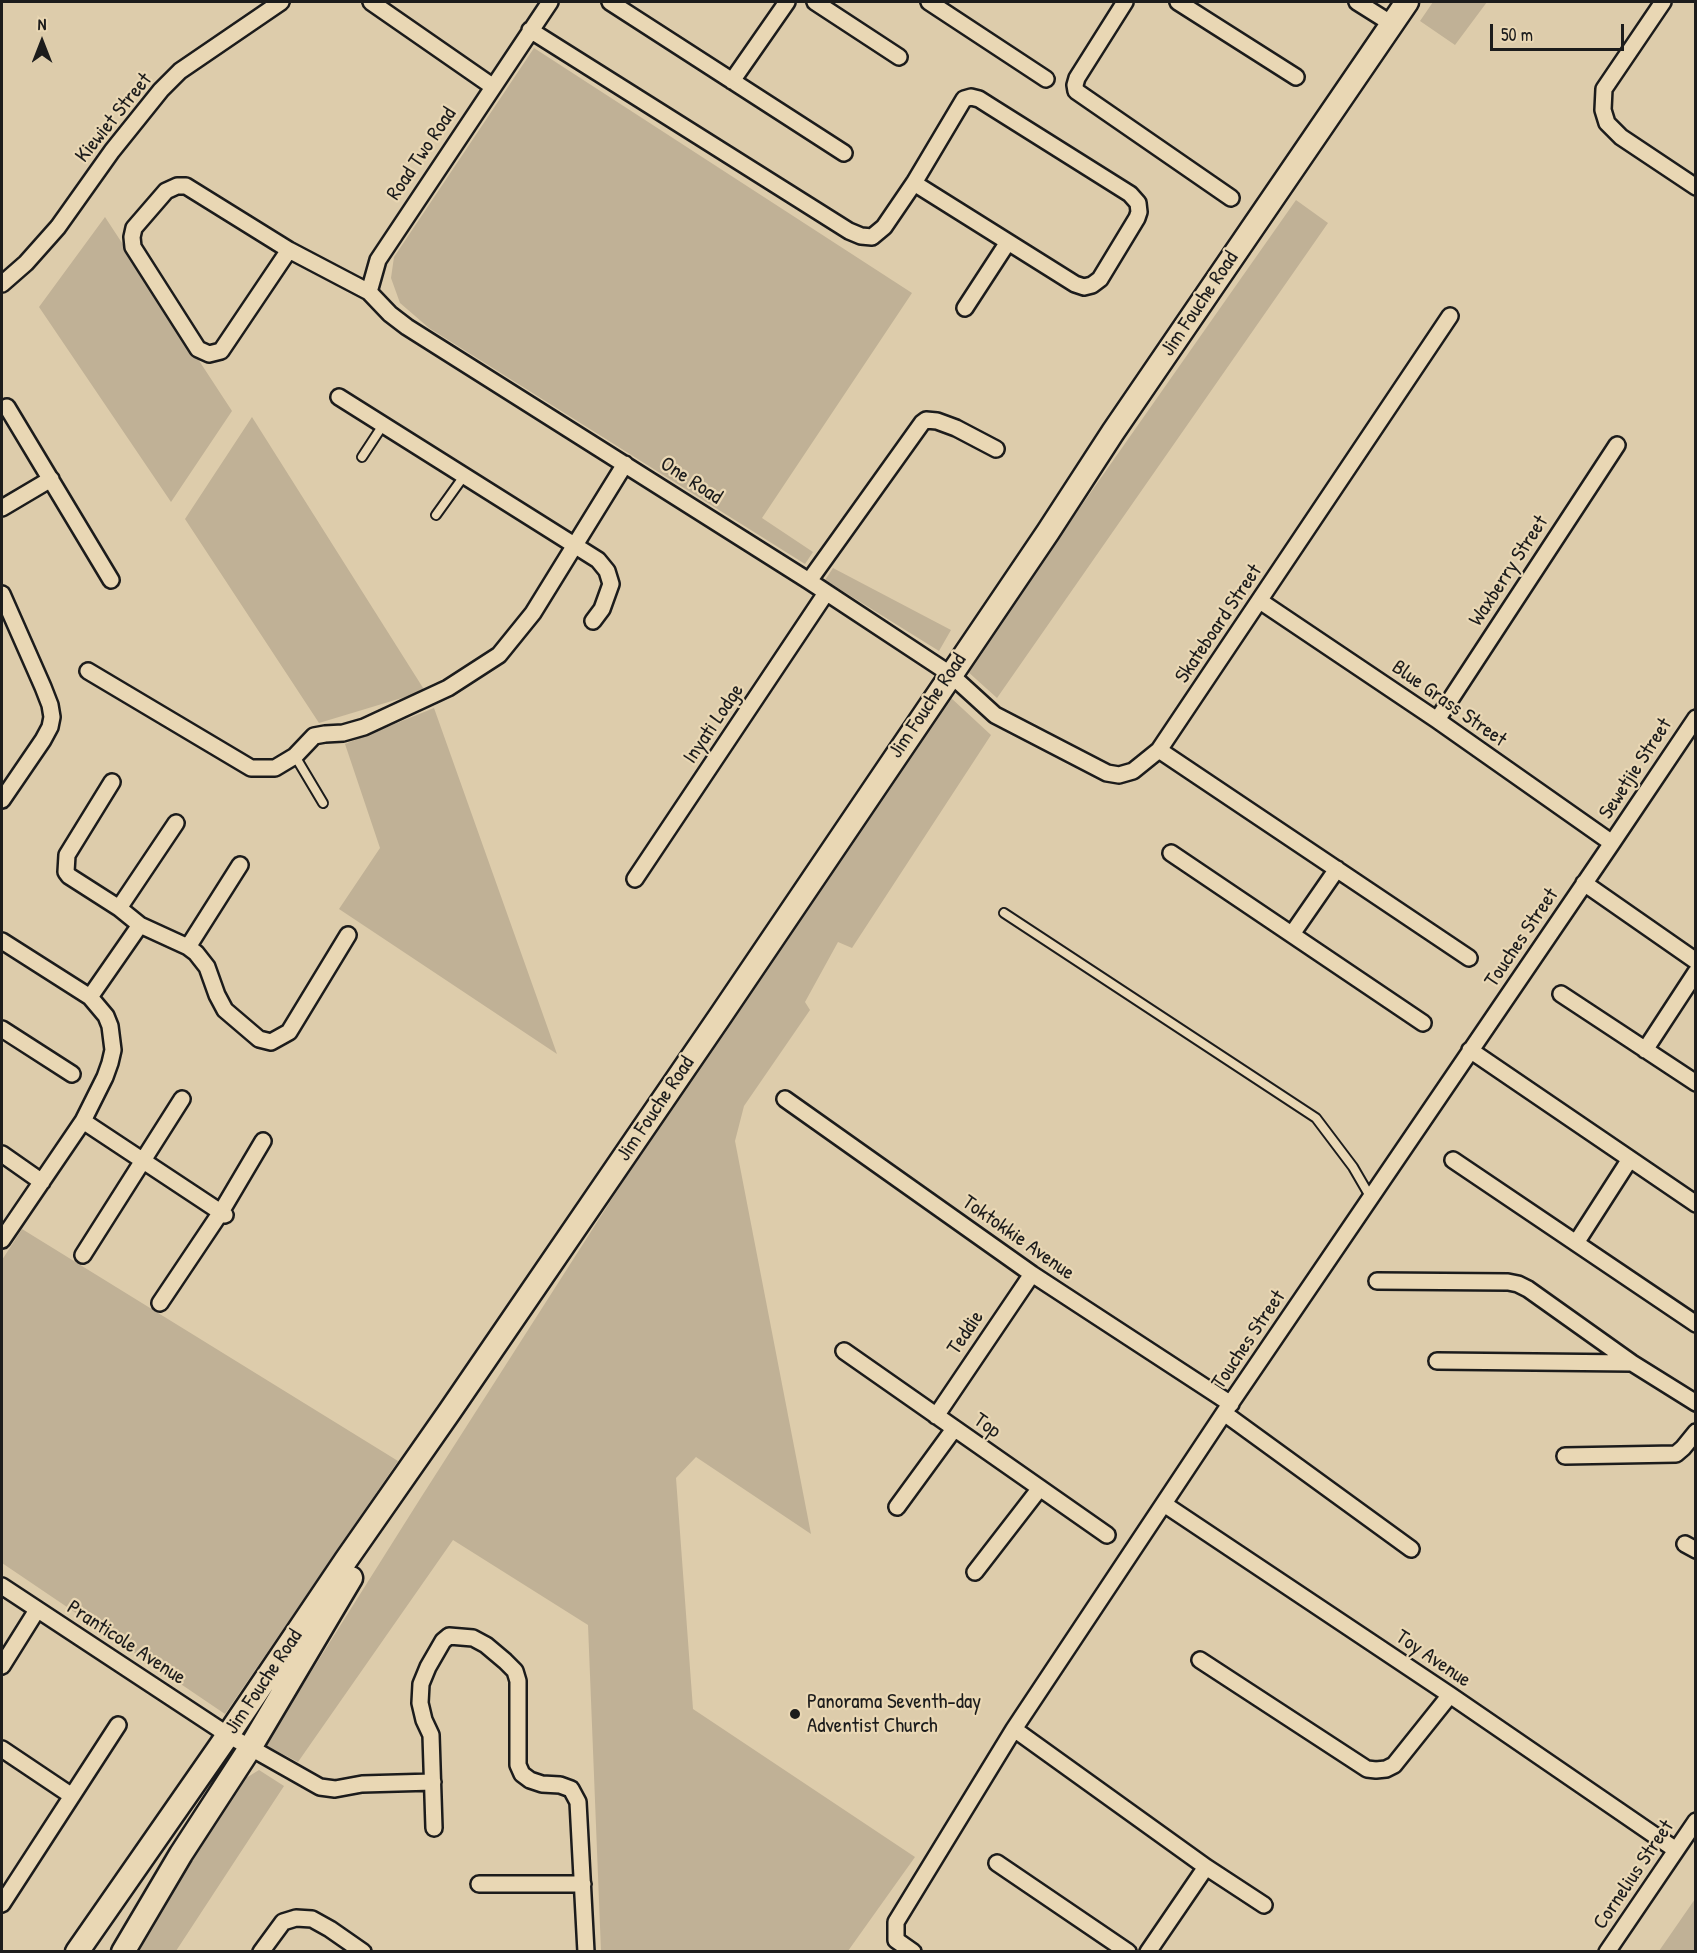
<!DOCTYPE html>
<html>
<head>
<meta charset="utf-8">
<style>
	body { margin:0 }
	#map { position:relative; width:1697px; height:1953px; overflow:hidden; background:#ddccab; font-family:"Patrick Hand",sans-serif }
	canvas { display:block }
	.frame { position:absolute; inset:0; border:3px solid #1c1c1c; pointer-events:none }
	.north { position:absolute; left:12px; top:12px; width:60px; height:60px; -webkit-text-stroke:4px #e9d7b4; paint-order:stroke; rotate:0deg; font-size:16px; font-weight:700; line-height:24px; text-align:center; color:#1c1c1c }
	.north::after { content:''; display:block; margin:auto; width:21px; height:27px; background:#1c1c1c; clip-path:polygon(50% 0,100% 100%,50% 72%,0 100%) }
	.scale { position:absolute; left:1490px; top:24px; width:134px; height:27px; box-sizing:border-box; border:3px solid #1c1c1c; border-top:0; padding-left:8px; font-size:18px; line-height:21px; white-space:nowrap; color:#1c1c1c; -webkit-text-stroke:4px #e9d7b4; paint-order:stroke }
</style>
</head>
<body>
<div id="map">
<canvas width="1697" height="1953"></canvas>
<div class="frame"></div>
<div class="north">N</div>
<div class="scale">50 m</div>
</div>
<script>
const c = document.querySelector('canvas').getContext('2d');
c.lineJoin = 'round';
function fillPath(path, color) {
  c.fillStyle = color;
  c.fill(path, 'evenodd');
}
function poly(rows) {
  const path = new Path2D();
  for (const r of rows) {
    path.moveTo(r[0], r[1]);
    for (let i = 2; i < r.length; i += 2) path.lineTo(r[i], r[i + 1]);
  }
  return path;
}
function trace(path, color, width, dash) {
  c.strokeStyle = color;
  c.lineWidth = width;
  c.lineCap = dash ? 'butt' : 'round';
  c.setLineDash(dash || []);
  c.stroke(path);
}
function drawText(font, color, halo, rows, align = 'center') {
  c.font = font + ' "Patrick Hand",sans-serif';
  c.lineWidth = 4.5;
  c.setLineDash([]);
  c.textBaseline = 'middle';
  c.strokeStyle = halo;
  c.fillStyle = color;
  for (const [text, x, y, turn = 0] of rows) {
    c.save();
    c.translate(x, y);
    c.rotate((+turn || 0) * Math.PI / 180);
    c.textAlign = isNaN(turn) ? turn : align;
    if (halo) c.strokeText(text, 0, 0);
    c.fillText(text, 0, 0);
    c.restore();
  }
}
fillPath(poly([
	[1433,2,1487,2,1455,45,1420,21],
	[534,48,912,293,762,518,813,552,805,564,429,328,400,303,391,278,394,257],
	[1296,200,1328,223,997,698,966,670],
	[105,217,232,411,171,502,39,307],
	[252,417,425,691,319,723,185,519],
	[833,568,951,630,939,651,825,580],
	[950,697,991,735,852,948,838,942,805,1002,810,1010,744,1106,735,1141,811,1534,696,1457,676,1478,693,1709,915,1857,848,1951,601,1951,588,1625,453,1540,298,1762,265,1745,420,1499,622,1183],
	[434,708,557,1054,339,909,380,848,345,744],
	[22,1229,398,1461,225,1714,2,1563,2,1260],
	[259,1770,284,1786,176,1951,136,1952,238,1783],
	[1695,1899,1695,1951,1659,1951]
]), '#c0b196');
const lane = poly([
	[362,457,383,425],
	[436,515,464,476],
	[295,756,323,803],
	[1004,913,1316,1118,1353,1167,1371,1198]
]);
const street = poly([
	[371,2,492,86],
	[550,2,378,260,369,292,390,314,407,327,809,581,950,674,995,715,1107,773,1119,775,1133,771,1159,750,1450,316],
	[610,2,844,153],
	[815,2,899,57],
	[929,2,1046,79],
	[1125,2,1077,78,1075,85,1076,91,1231,198],
	[1178,2,1296,77],
	[1357,2,1392,24],
	[1663,2,1604,89,1603,110,1607,123,1621,137,1696,187],
	[530,30,849,231,861,236,872,237,884,227,914,183,964,99,971,97,979,99,990,106,1130,194,1138,203,1139,212,1137,218,1100,279,1092,285,1084,287,1075,284,914,183],
	[732,81,787,2],
	[289,250,221,351,209,354,198,349,133,247,132,237,134,228,166,191,177,186,186,186,289,250,369,292],
	[2,284,26,263,58,227,112,151,161,90,180,71,281,2],
	[965,308,1008,242],
	[339,397,598,560,607,571,611,584,602,609,593,621],
	[7,407,111,580],
	[2,508,51,479],
	[809,581,922,423,926,420,937,421,956,428,996,449],
	[2,594,43,687,50,705,52,717,50,727,43,740,2,800],
	[1260,601,1437,720,1612,843],
	[88,671,251,768,275,768,295,756,314,736,325,734,343,733,364,727,448,688,499,655,533,613,625,464],
	[1437,720,1617,445],
	[1159,750,1469,958],
	[112,782,67,855,66,872,69,876,119,908,140,925,188,947,196,953,207,967,217,995,225,1010,259,1039,271,1042,289,1032,348,935],
	[1171,853,1423,1023],
	[635,879,826,593],
	[1584,883,1696,961],
	[119,908,176,823],
	[1292,934,1337,869],
	[2,941,90,997,106,1016,110,1026,113,1050,110,1063,105,1077,83,1121,2,1240],
	[188,947,240,865],
	[1561,994,1696,1083],
	[90,997,140,925],
	[2,1029,72,1074],
	[1470,1050,1696,1204],
	[1645,1050,1696,972],
	[785,1099,1032,1274,1231,1404],
	[83,1121,225,1215],
	[2,1154,42,1182],
	[1453,1160,1696,1324],
	[1576,1243,1630,1159],
	[83,1255,182,1099],
	[1377,1281,1508,1282,1518,1284,1528,1289,1632,1363,1696,1403],
	[160,1303,221,1212,263,1141],
	[844,1351,1107,1535],
	[1437,1361,1632,1363],
	[1224,1413,1411,1549],
	[936,1416,1032,1274],
	[1565,1456,1676,1454,1683,1448,1696,1432],
	[1164,1504,1450,1695,1676,1850],
	[897,1507,954,1429],
	[1685,1544,1696,1550],
	[975,1572,1040,1488],
	[2,1586,228,1735,320,1787,335,1789,362,1784,433,1782],
	[1200,1660,1367,1769,1376,1770,1386,1769,1394,1765,1450,1695],
	[2,1666,37,1610],
	[1014,1729,1206,1867,1264,1905],
	[2,1749,72,1796],
	[434,1828,431,1735,424,1720,420,1703,421,1684,428,1667,443,1641,449,1636,473,1638,486,1645,505,1661,515,1671,518,1681,518,1765,522,1774,530,1780,542,1784,560,1785,571,1789,578,1802,586,1952],
	[997,1863,1128,1952],
	[479,1884,583,1884],
	[2,1904,118,1725],
	[261,1952,283,1922,296,1918,312,1919,330,1929,363,1952],
	[913,1952,896,1940,896,1922,1014,1729,1224,1413,1612,843,1696,718],
	[1148,1952,1206,1867],
	[1607,1952,1696,1821]
]);
const secondary = poly([
	[77,1952,228,1735,346,1560,450,1411,721,1015,1048,532,1113,432,1407,2],
	[123,1952,181,1854,250,1748,351,1578]
]);
trace(lane, '#1c1c1c', 12);
trace(street, '#1c1c1c', 20);
trace(secondary, '#1c1c1c', 27);
trace(lane, '#e9d7b4', 8);
trace(street, '#e9d7b4', 15);
trace(secondary, '#e9d7b4', 22);
for (const [x, y, r, color] of [
	[795,1714,6,"#1c1c1c"]
]) {
  const dot = new Path2D();
  dot.arc(x, y, r, 0, 2 * Math.PI);
  c.fillStyle = color;
  c.fill(dot);
  trace(dot, '#e9d7b4', 2);
}
drawText('21px', '#1c1c1c', '#e9d7b4', [
	["Kiewiet Street",114,118,-51],
	["Road Two Road",422,154,-56],
	["Jim Fouche Road",1200,304,-56],
	["One Road",691,481,33],
	["Waxberry Street",1509,571,-57],
	["Skateboard Street",1219,624,-56],
	["Blue Grass Street",1449,704,35],
	["Jim Fouche Road",928,706,-56],
	["Inyati Lodge",714,724,-56],
	["Sewetjie Street",1636,769,-57],
	["Touches Street",1522,938,-56],
	["Jim Fouche Road",656,1109,-56],
	["Toktokkie Avenue",1018,1238,35],
	["Teddie",966,1333,-56],
	["Touches Street",1249,1340,-56],
	["Top",987,1426,35],
	["Pranticole Avenue",126,1643,33],
	["Toy Avenue",1433,1659,34],
	["Jim Fouche Road",264,1682,-56],
	["Cornelius Street",1634,1875,-56]
]);
drawText('21px', '#1c1c1c', '#e9d7b4', [
	["Panorama Seventh-day",807,1702],
	["Adventist Church",807,1726]
], 'left');
</script>
</body>
</html>
